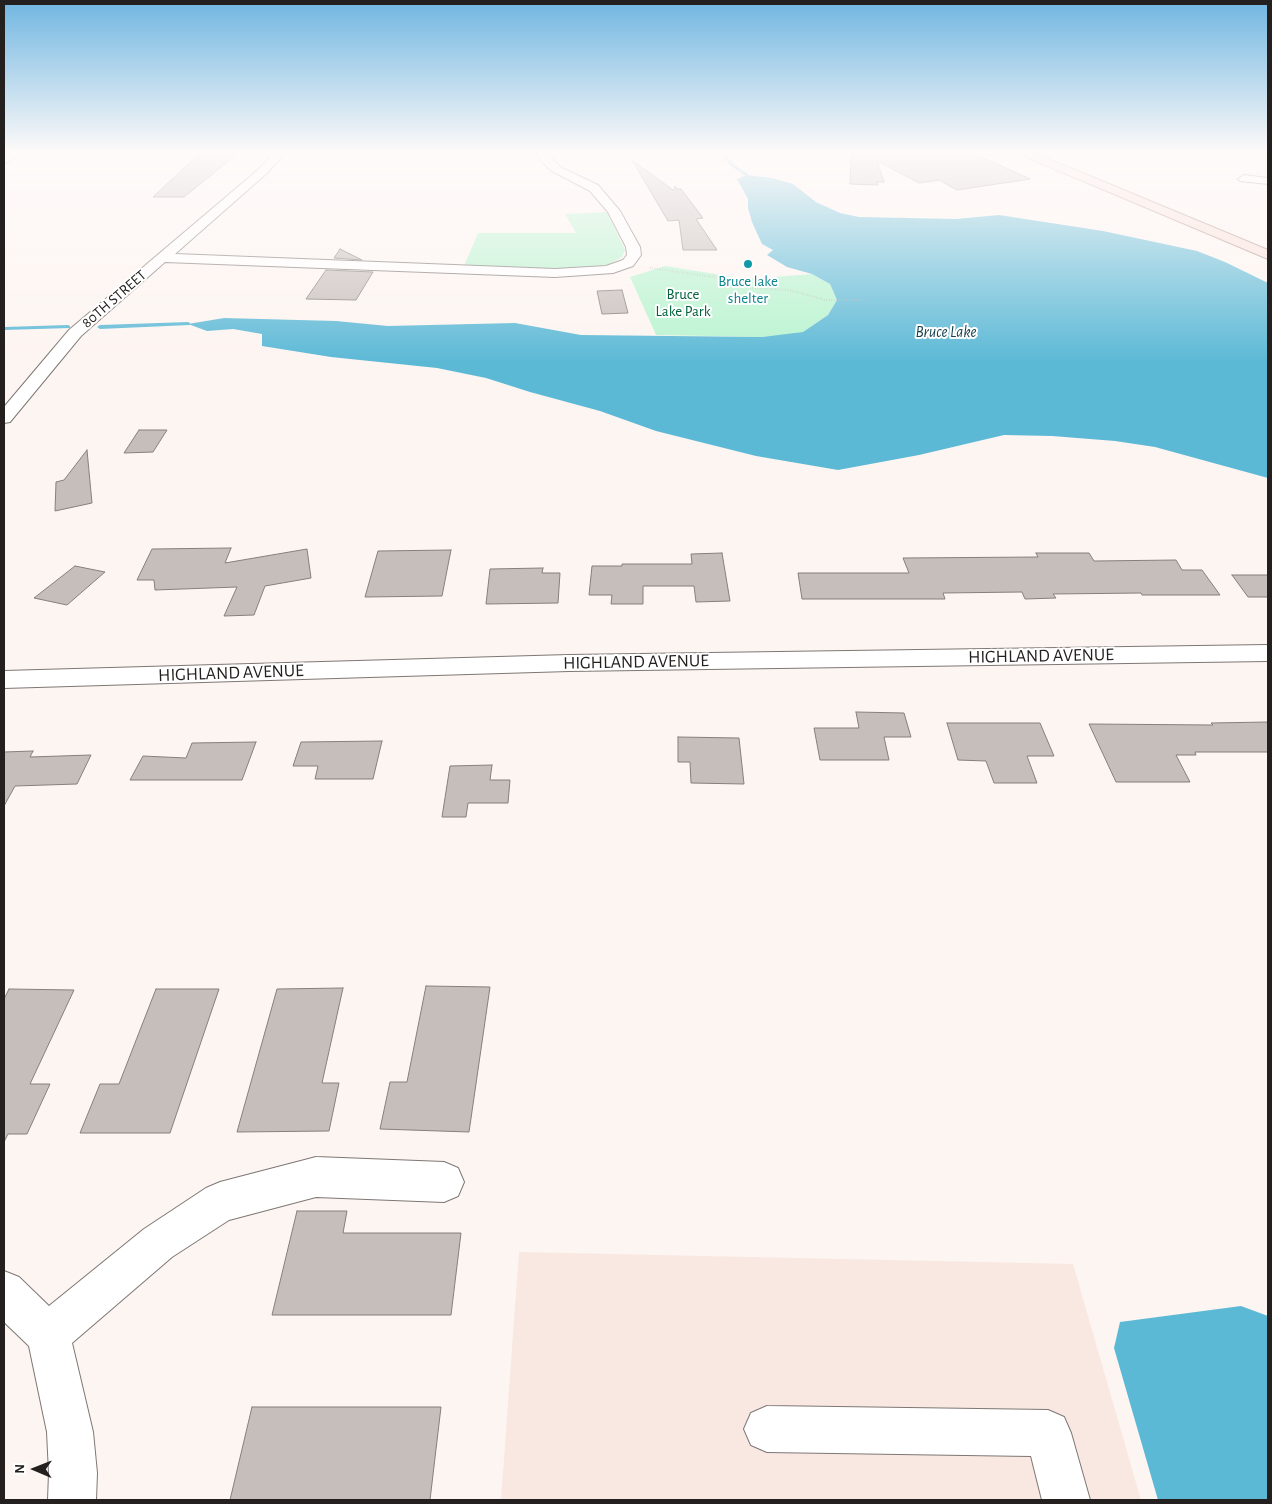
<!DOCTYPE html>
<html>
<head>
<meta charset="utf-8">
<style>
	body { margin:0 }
	#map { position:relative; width:1272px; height:1504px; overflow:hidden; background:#fdf5f1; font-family:"Alegreya Sans",sans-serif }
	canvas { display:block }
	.frame { position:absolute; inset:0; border:5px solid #23201f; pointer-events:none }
	.north { position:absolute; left:10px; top:1444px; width:50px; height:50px; -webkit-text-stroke:4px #fff; paint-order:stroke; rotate:271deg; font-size:14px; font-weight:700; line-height:20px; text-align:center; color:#23201f }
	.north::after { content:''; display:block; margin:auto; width:18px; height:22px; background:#23201f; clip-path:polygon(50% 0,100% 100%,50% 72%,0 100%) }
</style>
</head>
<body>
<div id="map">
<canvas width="1272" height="1504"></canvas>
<div class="frame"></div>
<div class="north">N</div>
</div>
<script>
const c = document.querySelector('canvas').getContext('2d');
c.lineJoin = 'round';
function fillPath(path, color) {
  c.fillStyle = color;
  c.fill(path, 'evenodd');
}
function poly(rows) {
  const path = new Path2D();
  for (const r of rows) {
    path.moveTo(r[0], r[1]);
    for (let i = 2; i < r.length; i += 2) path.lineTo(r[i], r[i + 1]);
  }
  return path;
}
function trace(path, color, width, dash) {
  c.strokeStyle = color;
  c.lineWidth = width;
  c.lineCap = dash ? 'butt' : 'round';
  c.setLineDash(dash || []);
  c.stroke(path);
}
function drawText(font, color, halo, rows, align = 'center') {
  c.font = font + ' "Alegreya Sans",sans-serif';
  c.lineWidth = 4;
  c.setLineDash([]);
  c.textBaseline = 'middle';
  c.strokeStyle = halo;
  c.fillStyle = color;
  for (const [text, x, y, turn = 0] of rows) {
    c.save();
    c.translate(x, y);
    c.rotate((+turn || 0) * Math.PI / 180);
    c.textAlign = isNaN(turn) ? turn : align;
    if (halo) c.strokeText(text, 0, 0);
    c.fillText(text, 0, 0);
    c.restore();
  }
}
fillPath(poly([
	[519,1252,1073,1264,1141,1500,501,1500]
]), '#f8e8e1');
fillPath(poly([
	[607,212,625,250,622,257,608,265,559,269,464,266,478,233,576,233,565,214],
	[665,266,747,279,812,274,830,284,837,300,828,315,803,332,787,335,762,337,656,335,630,277]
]), '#b7f4cf');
fillPath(poly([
	[747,175,772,178,793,184,816,202,840,213,859,217,956,219,999,215,1103,231,1197,251,1225,262,1268,283,1268,478,1155,447,1115,441,1052,436,1004,435,919,455,838,470,756,456,656,431,600,411,530,392,486,378,437,368,331,357,262,346,262,334,233,329,207,331,188,324,224,318,336,321,388,326,515,323,581,335,762,337,803,332,828,315,837,300,830,284,812,274,787,267,767,255,773,250,762,244,752,222,748,208,748,199,737,179],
	[1241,1306,1268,1316,1268,1500,1158,1500,1114,1348,1120,1322]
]), '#5cb9d6');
fillPath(poly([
	[719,152,723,152,733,164,748,174,748,176,746,176,731,166,719,152],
	[188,322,190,323,190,325,100,329,97,327,100,325,188,322],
	[68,325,70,326,70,328,4,330,4,327,68,325]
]), '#5cb9d6');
const building = poly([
	[201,152,240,152,184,197,153,197,201,152],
	[851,152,971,152,1030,179,957,190,939,180,919,183,877,161,884,182,877,182,878,185,850,184,851,152],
	[632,160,673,190,675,189,675,186,677,189,681,189,703,218,696,219,717,250,683,250,679,220,668,221,632,160],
	[340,249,362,260,334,258,340,249],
	[326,270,373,272,356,300,306,299,326,270],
	[622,290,628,313,602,314,597,291,622,290],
	[139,430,167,430,153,452,124,453,139,430],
	[87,450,92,503,55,511,56,482,64,480,87,450],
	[231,548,225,563,307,549,311,578,265,586,254,615,224,616,237,587,155,590,154,580,137,580,152,549,231,548],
	[451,550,442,596,365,597,378,551,451,550],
	[722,553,730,601,696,602,694,586,643,586,643,604,611,604,612,595,589,595,592,566,622,566,622,564,692,564,691,554,722,553],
	[1036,553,1089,553,1094,561,1176,560,1182,570,1202,570,1220,595,1142,595,1141,593,1053,594,1056,598,1025,599,1022,592,943,593,945,599,802,599,798,573,909,573,903,558,1038,557,1036,553],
	[75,566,105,572,67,605,34,598,75,566],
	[543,568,542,573,560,573,558,603,486,604,490,569,543,568],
	[1232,575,1268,575,1268,597,1248,597,1232,575],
	[856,712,904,713,911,737,884,737,889,760,820,760,814,728,859,728,856,712],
	[1268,722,1268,752,1195,752,1196,755,1176,755,1190,782,1116,782,1089,724,1213,725,1211,723,1268,722],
	[947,723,1040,723,1054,756,1027,756,1037,783,994,783,986,761,958,760,947,723],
	[678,737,739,738,744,784,691,783,690,762,678,762,678,737],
	[382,741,373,779,315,779,318,766,293,766,301,742,382,741],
	[256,742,242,780,130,780,143,756,186,758,192,743,256,742],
	[33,751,30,757,91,755,77,784,15,786,4,806,4,752,33,751],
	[492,765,490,780,510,780,508,803,468,803,466,817,442,817,450,766,492,765],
	[426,986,490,987,469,1132,380,1129,390,1082,407,1082,426,986],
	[343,988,322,1083,339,1083,329,1131,237,1132,277,989,343,988],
	[9,989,74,990,30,1084,50,1084,27,1134,8,1134,4,1142,4,999,9,989],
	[156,989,219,989,170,1133,80,1133,100,1084,119,1084,156,989],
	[297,1211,347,1211,343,1233,461,1233,451,1315,272,1315,297,1211],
	[252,1407,441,1407,430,1500,230,1500,252,1407]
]);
fillPath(building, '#c6bebb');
trace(building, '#867f7c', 1);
const minor = poly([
	[11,152,24,152,4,164,4,156,11,152],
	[274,152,286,152,267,173,175,254,555,269,606,266,623,260,627,255,626,247,608,212,590,191,552,171,544,164,536,152,547,152,560,167,598,185,620,211,640,247,641,255,633,266,613,273,555,277,165,262,81,336,10,422,4,423,4,407,69,330,259,169,274,152],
	[1244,175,1268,178,1268,184,1240,181,1238,179,1244,175],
	[1268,645,1268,661,569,671,4,688,4,671,569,655,1268,645],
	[316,1157,444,1162,458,1168,464,1182,458,1196,444,1202,316,1197,229,1220,172,1257,72,1343,93,1432,97,1473,96,1500,48,1500,49,1473,47,1432,29,1346,4,1322,4,1271,19,1277,49,1306,144,1229,206,1188,220,1182,316,1157],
	[767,1406,1048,1410,1064,1417,1071,1433,1090,1500,1042,1500,1031,1456,767,1452,751,1445,744,1429,751,1413,767,1406]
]);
const major = poly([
	[1017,152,1032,152,1268,250,1268,259,1019,154,1017,152]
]);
trace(minor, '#7e7774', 2);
trace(major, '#ac8e86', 2);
trace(poly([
	[650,268,722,278,752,288,789,290,826,300,865,300]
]), '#b8b2af', 2, [0.5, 2]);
fillPath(minor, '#fff');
fillPath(major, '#f9dfd8');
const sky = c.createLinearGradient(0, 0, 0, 362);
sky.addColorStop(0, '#70b6e1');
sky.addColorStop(0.42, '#fefaf9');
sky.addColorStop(1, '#fefaf900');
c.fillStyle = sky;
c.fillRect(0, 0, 1272, 362);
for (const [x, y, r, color] of [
	[748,264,5,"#0f9aa8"]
]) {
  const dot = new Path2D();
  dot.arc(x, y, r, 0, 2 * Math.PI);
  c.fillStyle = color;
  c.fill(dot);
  trace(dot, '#fff', 2);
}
drawText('15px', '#0d838f', '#fff', [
	["Bruce lake",748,281],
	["shelter",748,298]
]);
drawText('15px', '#03623b', '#fff', [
	["Bruce",683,294],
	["Lake Park",683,311]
]);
drawText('15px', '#23201f', '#fff', [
	["80TH STREET",114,299,-41]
]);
drawText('italic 16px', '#153f4b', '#fff', [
	["Bruce Lake",946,332]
]);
drawText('18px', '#23201f', '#fff', [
	["HIGHLAND AVENUE",1041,656,-1],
	["HIGHLAND AVENUE",636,662,-1],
	["HIGHLAND AVENUE",231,673,-2]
]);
</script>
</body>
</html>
